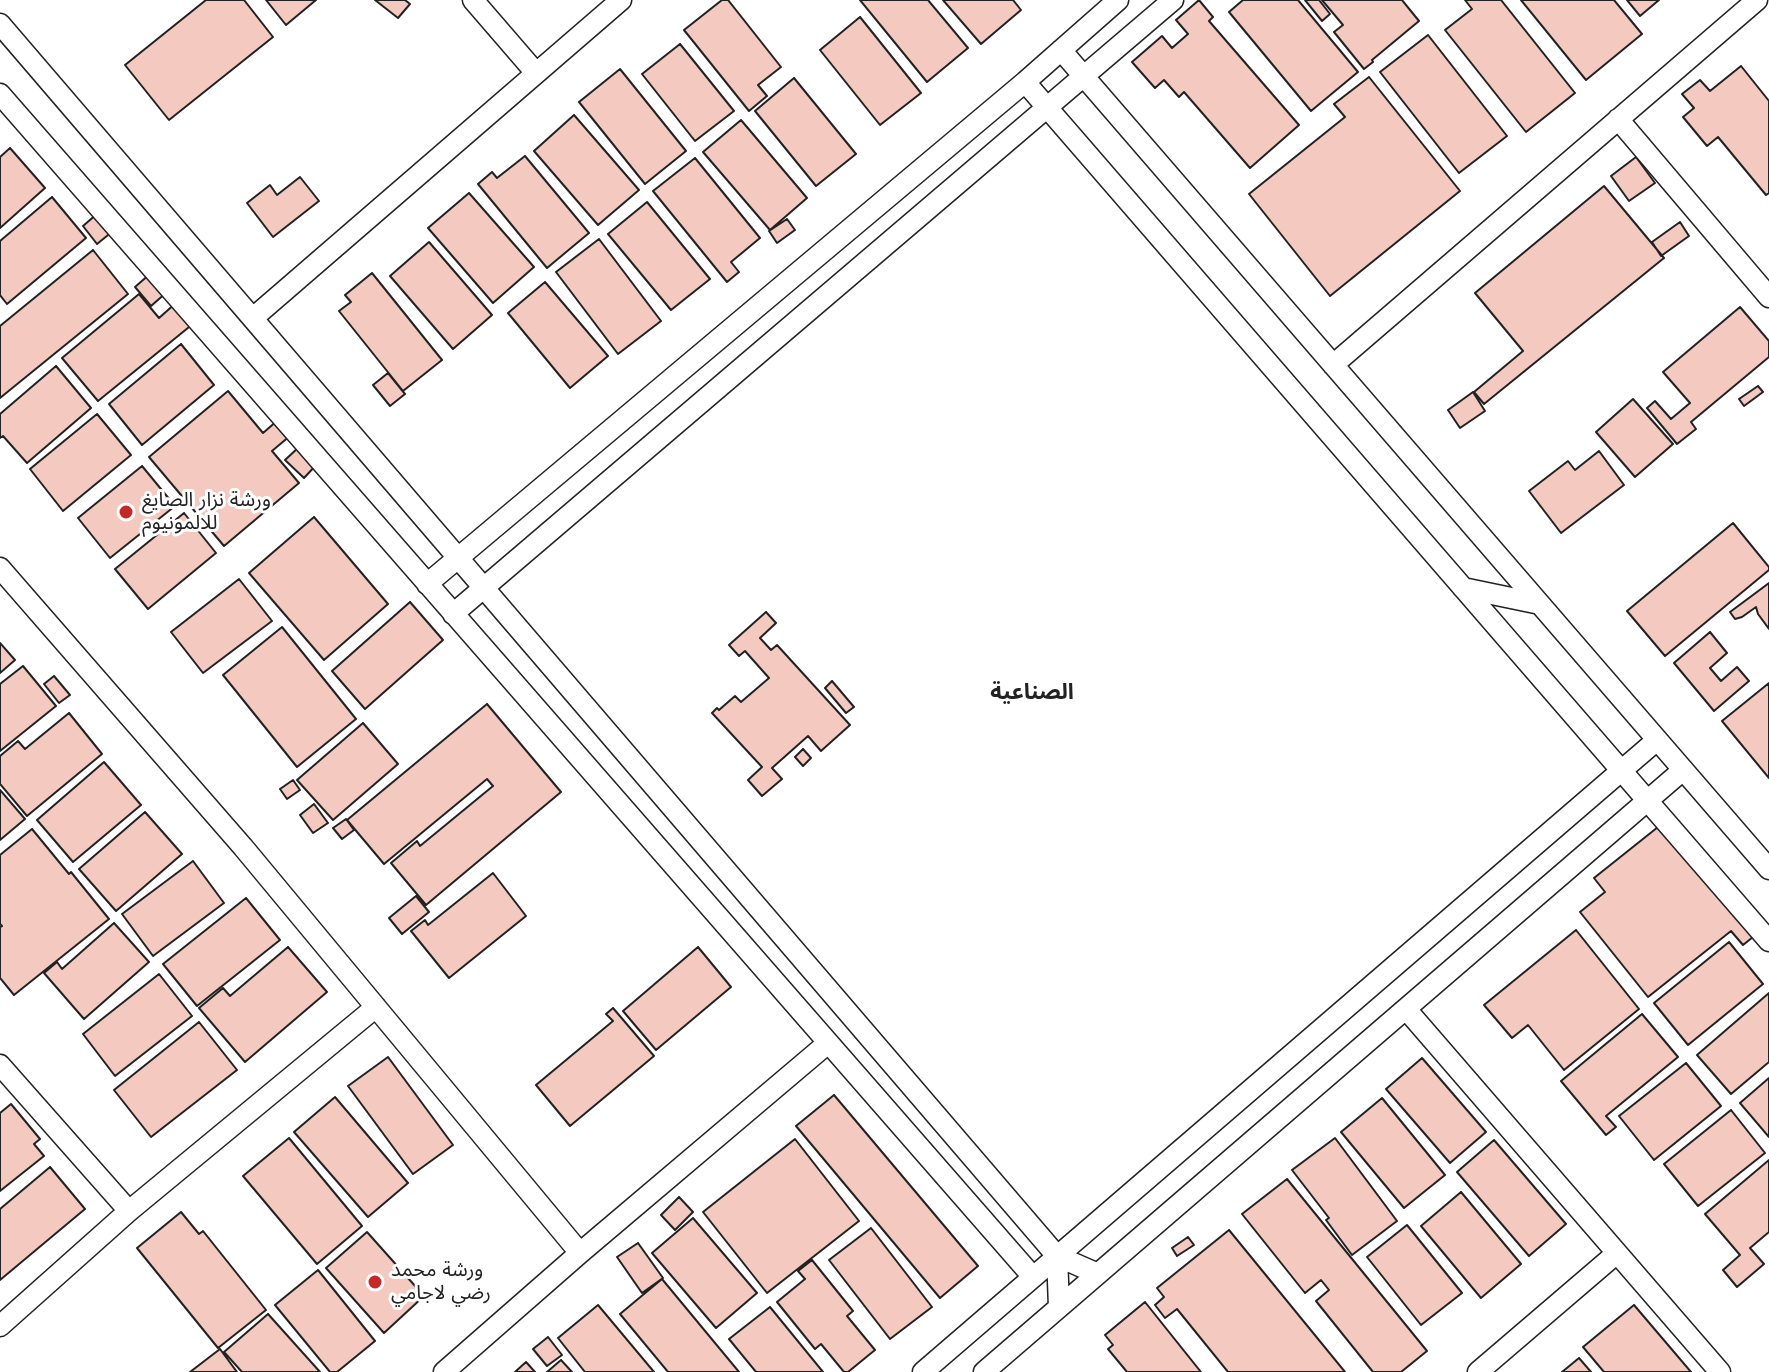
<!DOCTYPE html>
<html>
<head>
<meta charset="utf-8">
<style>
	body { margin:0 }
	canvas { display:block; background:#fff }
</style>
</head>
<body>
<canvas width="1769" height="1372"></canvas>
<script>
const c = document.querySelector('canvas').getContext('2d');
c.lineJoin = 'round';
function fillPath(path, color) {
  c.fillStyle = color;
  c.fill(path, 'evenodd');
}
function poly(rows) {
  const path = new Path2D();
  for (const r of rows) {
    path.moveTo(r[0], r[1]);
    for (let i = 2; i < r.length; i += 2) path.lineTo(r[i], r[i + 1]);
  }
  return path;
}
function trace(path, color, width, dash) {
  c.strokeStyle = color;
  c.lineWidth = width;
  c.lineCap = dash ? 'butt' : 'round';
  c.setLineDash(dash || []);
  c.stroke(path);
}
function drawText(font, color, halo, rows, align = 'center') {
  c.font = font + ' "Libre Baskerville","Noto Sans Arabic",serif';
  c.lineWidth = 6;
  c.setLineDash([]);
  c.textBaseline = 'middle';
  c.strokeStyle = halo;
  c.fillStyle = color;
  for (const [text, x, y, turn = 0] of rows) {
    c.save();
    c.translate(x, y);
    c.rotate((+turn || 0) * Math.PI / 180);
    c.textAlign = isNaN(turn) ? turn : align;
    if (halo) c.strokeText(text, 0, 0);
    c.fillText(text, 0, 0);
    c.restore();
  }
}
const building = poly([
	[206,0,244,0,273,37,169,120,125,65,206,0],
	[266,0,316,0,286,25,266,0],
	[375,0,405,0,410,4,398,18,375,0],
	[722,0,728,0,781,67,758,85,767,96,749,111,684,30,722,0],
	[860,0,928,0,968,48,927,82,860,0],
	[943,0,1013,0,1021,10,981,44,943,0],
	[1199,0,1213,17,1209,21,1299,125,1250,168,1184,92,1179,97,1164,80,1155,88,1132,62,1162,36,1172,48,1188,34,1176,20,1199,0],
	[1243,0,1298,0,1358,72,1311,111,1229,12,1243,0],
	[1305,0,1319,0,1330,14,1322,21,1305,0],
	[1322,0,1402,0,1419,21,1372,60,1373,62,1364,69,1334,32,1343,25,1322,0],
	[1465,0,1501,0,1575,93,1526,132,1445,30,1472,9,1465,0],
	[1521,0,1614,0,1642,34,1586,80,1521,0],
	[1627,0,1659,0,1640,16,1627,0],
	[860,17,921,93,880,125,820,50,860,17],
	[1428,35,1507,136,1459,173,1380,72,1428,35],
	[680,44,734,111,695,141,642,74,680,44],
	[1741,66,1769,101,1769,193,1766,195,1718,137,1707,146,1683,117,1694,108,1682,94,1700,80,1710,91,1741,66],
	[620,69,686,151,645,184,579,102,620,69],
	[1369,77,1460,191,1330,296,1249,194,1345,117,1334,104,1369,77],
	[794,78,856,154,816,186,755,111,794,78],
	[574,115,639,190,598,225,534,151,574,115],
	[741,120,807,198,770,230,703,152,741,120],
	[10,148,45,188,0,228,0,157,10,148],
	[525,156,589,233,547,268,478,184,492,172,497,178,525,156],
	[1636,157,1655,183,1629,201,1611,176,1636,157],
	[695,158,760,238,731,262,739,272,727,282,653,191,695,158],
	[300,177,319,201,273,237,247,203,270,185,277,195,300,177],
	[1604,186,1664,258,1484,404,1474,392,1523,351,1475,293,1604,186],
	[469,193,534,267,493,303,428,228,469,193],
	[52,197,86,238,7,304,0,295,0,241,52,197],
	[647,202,710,279,671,310,608,234,647,202],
	[98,213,113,231,97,244,83,226,98,213],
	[787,219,795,230,777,243,769,231,787,219],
	[1680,222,1689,236,1661,256,1652,242,1680,222],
	[599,239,661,321,618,354,556,272,599,239],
	[429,242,492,315,453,349,390,276,429,242],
	[93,250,128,294,0,398,0,326,93,250],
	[151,273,167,292,151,306,135,287,151,273],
	[372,273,442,360,403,391,339,311,351,302,345,295,372,273],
	[545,282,608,356,570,388,508,313,545,282],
	[139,294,159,318,177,302,194,323,98,401,62,358,139,294],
	[1740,307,1769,341,1769,357,1691,422,1696,429,1677,444,1647,408,1655,401,1671,419,1690,403,1663,372,1740,307],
	[181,344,214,385,142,445,109,404,181,344],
	[56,366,91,408,27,463,3,436,0,438,0,414,56,366],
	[388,373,405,394,390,406,373,385,388,373],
	[1758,386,1763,392,1744,406,1739,399,1758,386],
	[228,391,263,433,278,420,291,435,272,451,299,483,224,546,149,457,228,391],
	[1473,392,1485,411,1460,428,1448,410,1473,392],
	[1633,399,1673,444,1635,477,1596,432,1633,399],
	[97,414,131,455,63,511,30,469,97,414],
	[299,447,317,464,304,478,285,460,299,447],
	[1599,451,1624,485,1561,533,1529,491,1568,461,1575,470,1599,451],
	[142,466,175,506,110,558,78,518,142,466],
	[184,513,216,553,148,609,115,569,184,513],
	[314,517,388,604,324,660,249,573,314,517],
	[1733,523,1769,567,1769,570,1665,656,1627,611,1733,523],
	[239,579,272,621,203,673,171,632,239,579],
	[1769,583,1769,629,1758,614,1756,607,1742,617,1735,619,1730,612,1769,583],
	[410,602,443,640,365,709,332,671,410,602],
	[766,612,776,623,760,638,771,650,777,645,850,725,821,751,808,736,772,768,782,779,762,796,748,780,762,767,712,713,717,708,719,710,735,696,741,702,769,678,745,651,739,656,729,645,766,612],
	[282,627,356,719,297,767,223,675,282,627],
	[1710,632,1727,653,1710,668,1721,681,1737,667,1749,681,1714,711,1674,663,1710,632],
	[0,643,15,660,0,673,0,643],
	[23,666,56,706,0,751,0,684,23,666],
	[54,676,70,695,59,703,44,684,54,676],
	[832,681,854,707,846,713,825,688,832,681],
	[1769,683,1769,778,1722,721,1769,683],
	[487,704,561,792,426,905,391,863,417,841,420,846,493,786,487,779,384,864,347,820,487,704],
	[69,713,102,754,27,816,0,784,0,756,18,741,25,749,69,713],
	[363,723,398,764,333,820,297,780,363,723],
	[803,749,811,758,803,766,795,757,803,749],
	[104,762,141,805,73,862,37,820,104,762],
	[293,780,300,790,287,799,280,789,293,780],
	[0,790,25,819,0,840,0,790],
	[314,804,328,823,313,833,300,815,314,804],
	[145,812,182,854,116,911,79,869,145,812],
	[346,819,354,830,342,839,333,828,346,819],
	[1663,823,1753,937,1743,945,1731,931,1648,997,1580,912,1605,892,1594,878,1663,823],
	[32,829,69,874,71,872,109,919,14,995,0,978,0,927,2,926,0,924,0,855,32,829],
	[193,861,224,903,153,956,122,914,193,861],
	[493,873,526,916,449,978,411,931,425,920,428,925,493,873],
	[416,896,429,912,402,934,389,918,416,896],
	[246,898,280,940,197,1006,163,964,246,898],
	[114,923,149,962,84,1019,44,973,57,962,62,969,114,923],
	[1576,930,1639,1009,1564,1070,1528,1025,1512,1038,1484,1005,1576,930],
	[1729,942,1763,984,1688,1045,1654,1003,1729,942],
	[288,947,327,992,245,1062,199,1008,223,988,230,996,288,947],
	[698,947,731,987,656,1050,623,1011,698,947],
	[159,974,192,1016,115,1076,83,1034,159,974],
	[1769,993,1769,1062,1731,1094,1697,1055,1769,993],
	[613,1008,654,1056,570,1126,536,1085,613,1021,606,1014,613,1008],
	[1642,1014,1678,1057,1606,1116,1616,1127,1606,1135,1561,1081,1642,1014],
	[199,1022,237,1070,151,1137,114,1090,199,1022],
	[388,1057,453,1145,413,1174,348,1086,388,1057],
	[1422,1058,1486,1132,1450,1163,1386,1089,1422,1058],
	[1686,1063,1721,1106,1654,1160,1619,1116,1686,1063],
	[1769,1078,1769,1137,1740,1103,1769,1078],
	[834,1095,978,1266,940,1298,796,1126,834,1095],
	[335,1097,408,1183,368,1217,294,1132,335,1097],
	[1382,1098,1445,1175,1404,1208,1341,1132,1382,1098],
	[11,1104,40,1139,34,1144,44,1156,0,1191,0,1113,11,1104],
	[1731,1110,1765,1153,1698,1206,1664,1164,1731,1110],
	[289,1138,362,1226,317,1264,243,1176,289,1138],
	[1335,1138,1397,1221,1352,1255,1326,1220,1329,1218,1292,1170,1335,1138],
	[795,1139,859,1221,767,1293,703,1212,795,1139],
	[1494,1140,1566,1224,1529,1256,1457,1172,1494,1140],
	[1769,1160,1769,1232,1750,1248,1764,1264,1737,1287,1723,1270,1740,1255,1705,1214,1769,1160],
	[50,1167,85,1209,0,1280,0,1209,50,1167],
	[1287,1179,1427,1351,1401,1372,1373,1372,1316,1301,1329,1290,1321,1280,1305,1293,1242,1214,1287,1179],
	[1461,1192,1521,1264,1481,1298,1421,1226,1461,1192],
	[679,1197,693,1212,675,1230,661,1215,679,1197],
	[181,1212,199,1234,203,1231,266,1310,218,1348,137,1248,181,1212],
	[693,1218,757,1293,716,1328,652,1253,693,1218],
	[1407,1225,1462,1293,1421,1325,1367,1257,1407,1225],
	[871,1228,932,1307,890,1339,829,1260,871,1228],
	[1229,1230,1345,1372,1228,1372,1177,1309,1165,1318,1155,1305,1164,1297,1157,1288,1229,1230],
	[367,1232,424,1296,384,1333,326,1268,367,1232],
	[1188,1237,1194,1245,1177,1256,1172,1248,1188,1237],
	[638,1243,663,1278,642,1293,617,1257,638,1243],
	[812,1260,853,1311,847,1316,875,1350,848,1372,844,1372,821,1344,815,1349,777,1302,805,1279,798,1271,812,1260],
	[318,1270,375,1341,337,1372,330,1372,275,1305,318,1270],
	[662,1279,739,1372,668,1372,620,1314,662,1279],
	[1145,1302,1201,1372,1127,1372,1108,1349,1113,1345,1105,1335,1145,1302],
	[598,1305,654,1372,585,1372,558,1338,598,1305],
	[1634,1305,1691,1372,1604,1372,1583,1347,1634,1305],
	[770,1307,823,1372,756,1372,729,1339,770,1307],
	[268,1314,320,1372,242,1372,224,1352,268,1314],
	[548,1337,562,1355,547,1366,533,1349,548,1337],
	[220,1349,237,1372,190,1372,220,1349],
	[1579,1358,1591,1372,1562,1372,1579,1358],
	[561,1360,572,1372,547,1372,561,1360],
	[526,1362,535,1372,515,1372,526,1362]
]);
fillPath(building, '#f3c9c0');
trace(building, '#222', 2);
const street = poly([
	[473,0,536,73],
	[0,24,1057,1256],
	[1061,50,1769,869],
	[1025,82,1769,941],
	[0,94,1033,1277],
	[1618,119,1769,297],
	[253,318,621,0],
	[1333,365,1757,0],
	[0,568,243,847,580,1253],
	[427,584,1025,82,1118,0],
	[1463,588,1540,604],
	[453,614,1173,0],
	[1406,1009,1720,1372],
	[0,1065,129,1211],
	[1059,1307,1057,1256,1098,1274],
	[0,1326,129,1211,376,1007],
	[444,1372,580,1253,828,1043],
	[923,1372,1657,740],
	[984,1372,1683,770],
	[1478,1372,1617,1253]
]);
trace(street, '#222', 23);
trace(street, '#fff', 20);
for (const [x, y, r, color] of [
	[126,512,8,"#c62828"],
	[375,1282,8,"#c62828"]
]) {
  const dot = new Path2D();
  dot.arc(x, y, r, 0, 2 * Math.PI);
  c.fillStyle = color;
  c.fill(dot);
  trace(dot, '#fff', 3);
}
drawText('20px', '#222', '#fff', [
	["ورشة نزار الصايغ",142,500],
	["للالمونيوم",142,523],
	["ورشة محمد",391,1270],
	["رضي لاجامي",391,1293]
], 'left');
drawText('bold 22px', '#222', '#fff', [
	["الصناعية",1032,693]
]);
</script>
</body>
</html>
